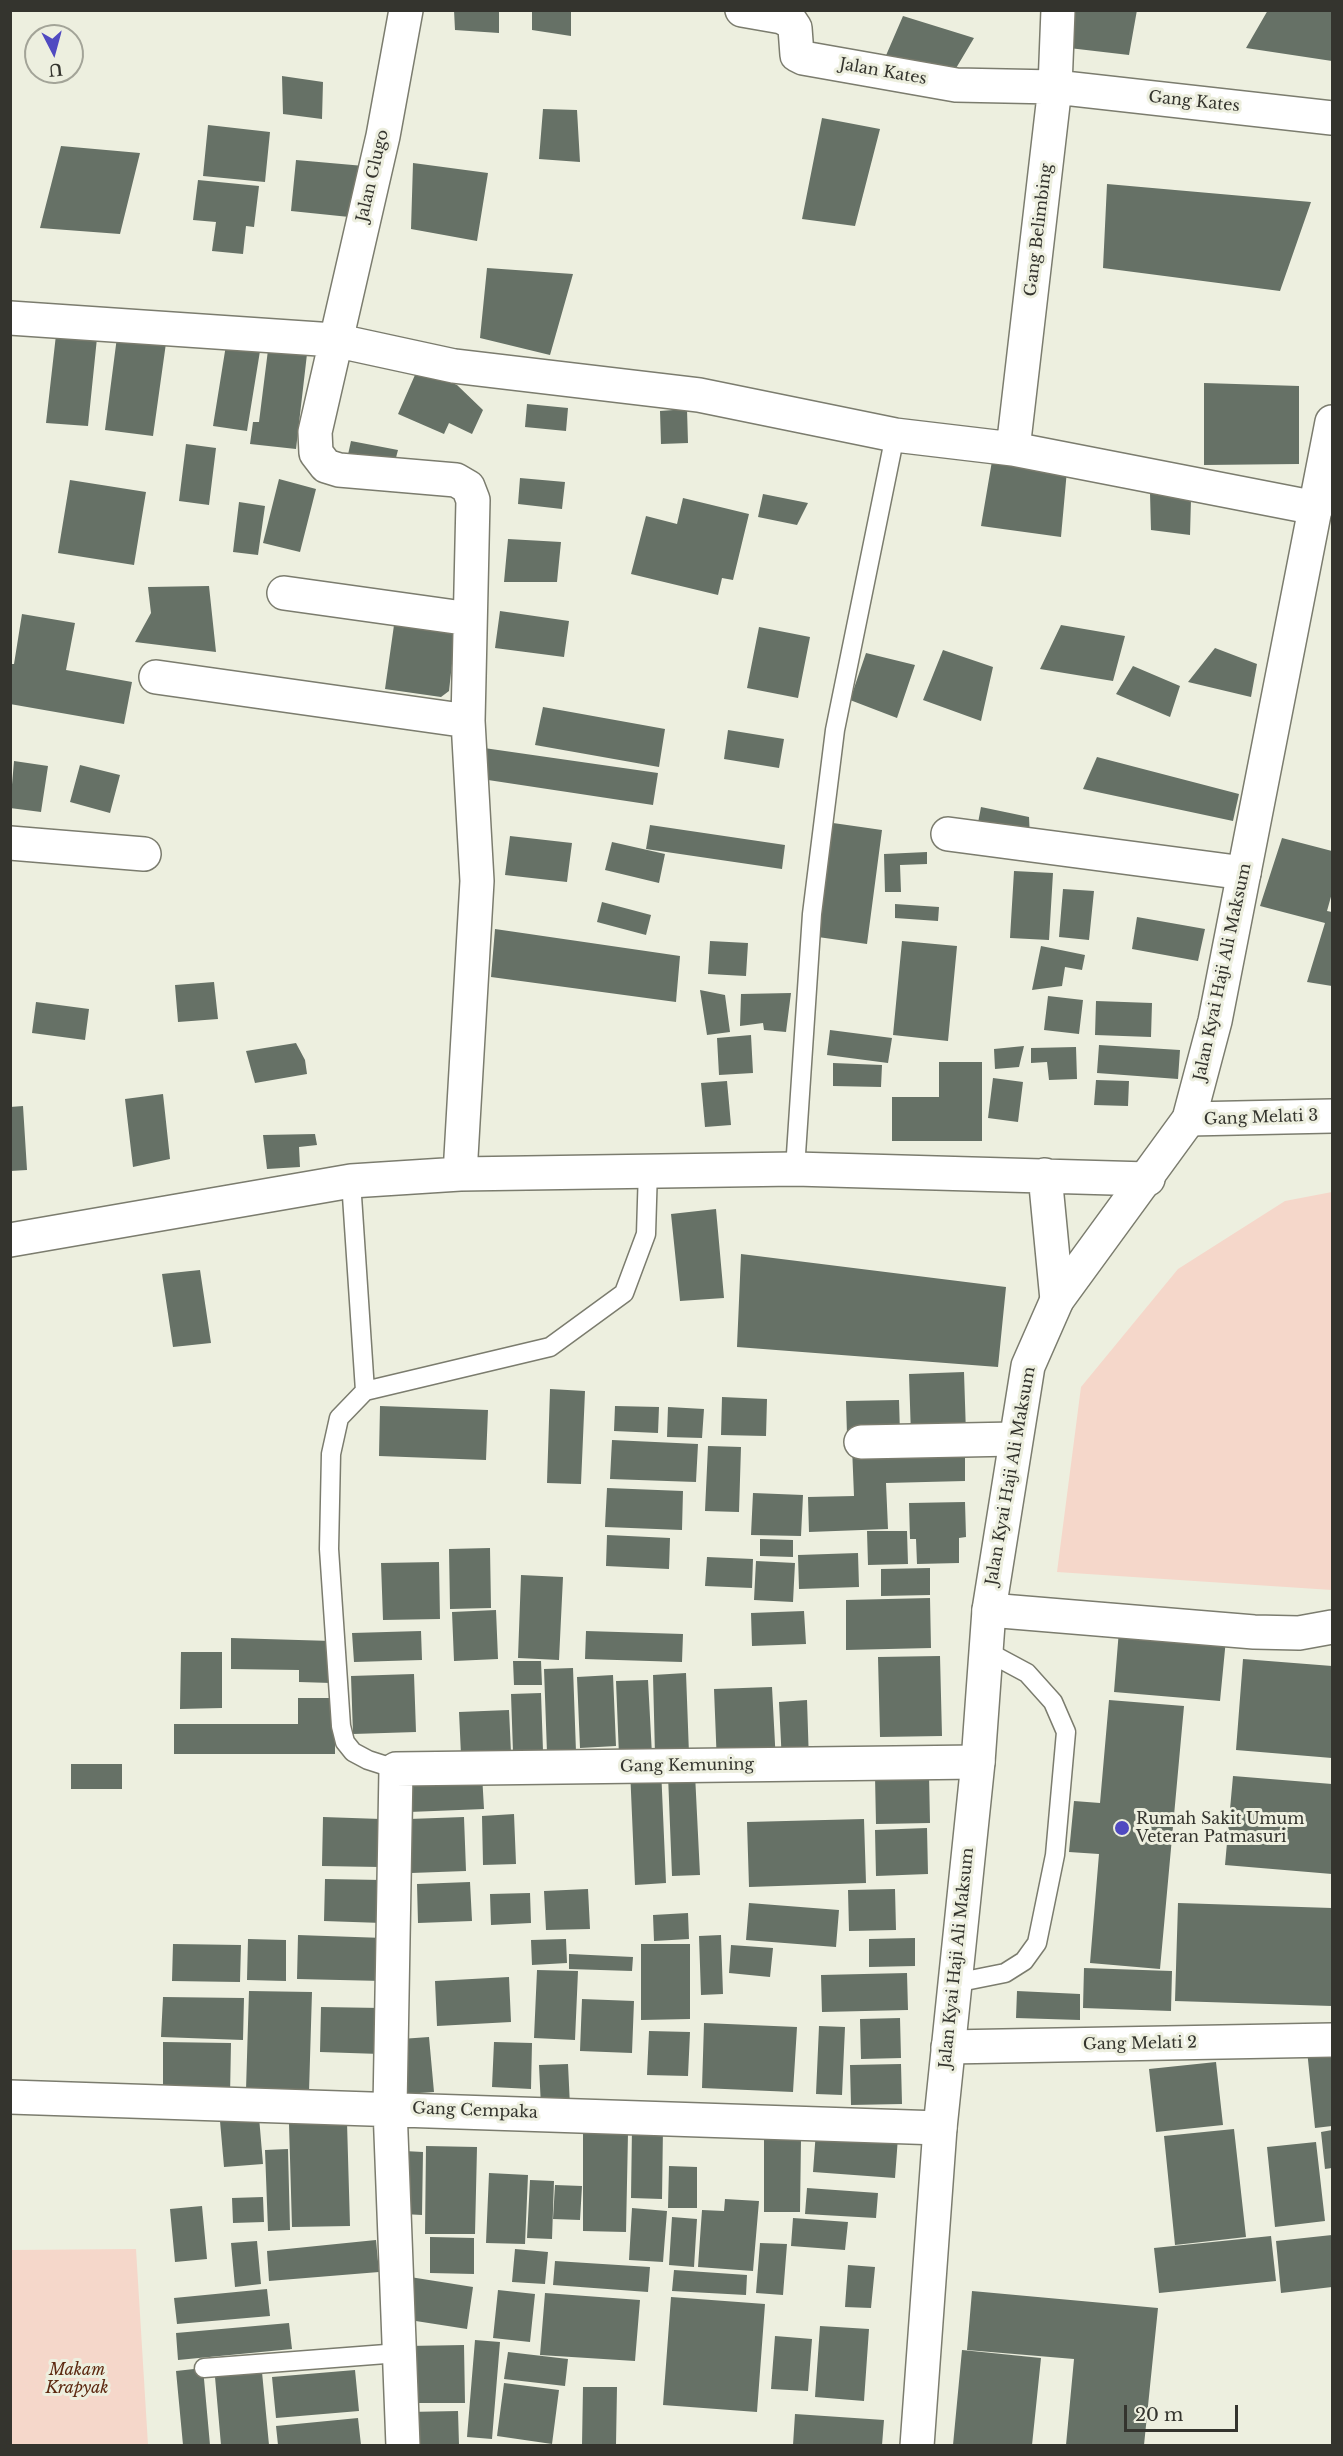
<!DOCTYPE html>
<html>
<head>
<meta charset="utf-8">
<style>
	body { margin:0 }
	#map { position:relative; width:1343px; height:2456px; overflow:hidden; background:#edefdf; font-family:"Libre Baskerville",serif }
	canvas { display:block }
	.frame { position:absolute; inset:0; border:12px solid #34342e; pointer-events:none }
	.north { position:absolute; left:24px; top:24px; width:60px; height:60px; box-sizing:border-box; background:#edefdf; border:2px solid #a3a498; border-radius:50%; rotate:174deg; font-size:16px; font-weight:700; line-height:24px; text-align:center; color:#34342e }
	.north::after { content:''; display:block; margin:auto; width:21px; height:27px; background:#504ac1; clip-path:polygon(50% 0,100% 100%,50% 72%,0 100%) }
	.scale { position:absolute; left:1124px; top:2405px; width:114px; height:27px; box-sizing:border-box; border:3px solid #34342e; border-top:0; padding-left:8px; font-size:18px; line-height:21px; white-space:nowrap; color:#34342e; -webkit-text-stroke:4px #edefdf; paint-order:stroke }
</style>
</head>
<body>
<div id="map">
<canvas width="1343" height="2456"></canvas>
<div class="frame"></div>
<div class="north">U</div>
<div class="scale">20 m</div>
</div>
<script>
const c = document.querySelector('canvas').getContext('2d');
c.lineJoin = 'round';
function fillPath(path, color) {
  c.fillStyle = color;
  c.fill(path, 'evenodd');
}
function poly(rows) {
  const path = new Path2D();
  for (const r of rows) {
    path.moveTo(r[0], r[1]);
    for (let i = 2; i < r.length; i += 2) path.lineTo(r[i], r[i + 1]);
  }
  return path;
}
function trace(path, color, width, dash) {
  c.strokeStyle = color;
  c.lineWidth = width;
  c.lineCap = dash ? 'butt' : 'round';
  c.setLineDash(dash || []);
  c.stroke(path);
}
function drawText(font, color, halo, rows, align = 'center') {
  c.font = font + ' "Libre Baskerville",serif';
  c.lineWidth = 6;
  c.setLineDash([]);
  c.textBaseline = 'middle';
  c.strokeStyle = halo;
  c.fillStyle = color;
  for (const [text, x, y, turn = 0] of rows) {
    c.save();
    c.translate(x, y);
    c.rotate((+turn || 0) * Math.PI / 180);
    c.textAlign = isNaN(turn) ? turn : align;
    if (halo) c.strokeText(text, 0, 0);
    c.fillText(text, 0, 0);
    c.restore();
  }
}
fillPath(poly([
	[1332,1192,1332,1590,1057,1572,1081,1387,1178,1269,1285,1201],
	[136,2249,148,2445,11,2445,11,2250]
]), '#f5d7ca');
fillPath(poly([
	[454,10,499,10,499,33,455,30],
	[532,10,571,10,571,36,532,30],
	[1075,10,1137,10,1129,55,1069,48],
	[1268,10,1332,10,1332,61,1246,48],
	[903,16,974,38,949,80,881,67],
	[282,76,323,82,322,119,283,114],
	[543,109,577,110,580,162,539,159],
	[822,118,880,129,855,226,802,219],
	[208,125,270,132,265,182,203,176],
	[61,146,140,153,120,234,40,228],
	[296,160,364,166,359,218,291,211],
	[413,163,488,173,477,241,411,229],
	[198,180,259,186,254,227,246,226,243,254,212,251,216,222,193,220],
	[1107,184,1311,202,1280,291,1103,268],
	[487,268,573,274,550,355,480,338],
	[57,326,97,338,88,426,46,423],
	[117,337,166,343,153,436,105,430],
	[226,345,260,351,247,431,213,426],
	[268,350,307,354,296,449,250,444,253,422,259,422],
	[418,368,457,385,483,410,472,434,449,423,444,434,398,414],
	[1204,383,1299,386,1299,464,1204,465],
	[527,404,568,408,566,431,525,427],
	[687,409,688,443,661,444,660,411],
	[351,441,398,450,393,469,347,459],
	[186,444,216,448,209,505,179,501],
	[993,455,1067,470,1061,537,981,526],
	[520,478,565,482,562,509,518,504],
	[279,479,316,489,300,552,263,543],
	[70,480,146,492,134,565,58,553],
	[1150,493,1191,499,1190,535,1151,530],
	[763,494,808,503,797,525,758,517],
	[683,498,749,514,733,580,722,578,718,595,631,574,646,516,677,524],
	[239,502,265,506,258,555,233,552],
	[508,539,561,542,557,582,504,582],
	[209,586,216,652,135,642,151,613,148,587],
	[500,611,569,621,564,657,495,648],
	[22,614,75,623,66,670,132,682,124,724,10,704,10,664,14,664],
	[395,618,456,627,449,691,441,697,385,689],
	[1061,625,1125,636,1113,681,1040,669],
	[759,627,810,637,798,698,747,688],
	[1215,648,1257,664,1251,697,1188,682],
	[943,650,993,667,981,721,923,700],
	[866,653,915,665,897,718,850,700],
	[1133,666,1180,686,1170,717,1116,694],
	[543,707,665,729,659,767,535,745],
	[728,730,784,739,779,768,724,759],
	[484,748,658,773,653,805,488,780],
	[1097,757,1239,794,1233,821,1083,789],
	[14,761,48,766,41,812,10,808],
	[80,765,120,775,110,813,70,802],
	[981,807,1029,817,1030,838,977,828],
	[833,823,882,830,867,944,818,937],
	[650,825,785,845,782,869,646,849],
	[510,836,572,843,567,882,505,875],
	[1282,838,1332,851,1332,893,1327,911,1332,912,1332,986,1307,982,1325,923,1260,906],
	[612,842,665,854,659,883,605,870],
	[927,852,927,864,900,865,901,892,885,892,884,854],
	[1014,871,1053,873,1049,940,1010,938],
	[1063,889,1094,891,1089,940,1059,937],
	[602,902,651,915,646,935,597,922],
	[895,904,939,907,938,921,895,918],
	[1137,917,1205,929,1198,961,1132,949],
	[495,929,680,956,676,1002,491,977],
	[710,941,748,943,746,976,708,974],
	[902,941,957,946,948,1041,893,1035],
	[1041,946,1085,955,1082,970,1065,967,1062,986,1032,990],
	[214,982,218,1019,178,1022,175,985],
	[700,990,725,995,730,1032,707,1035],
	[791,993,786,1032,764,1030,763,1023,740,1026,741,994],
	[1048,996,1083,1000,1079,1034,1044,1030],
	[1096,1001,1152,1003,1151,1037,1095,1035],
	[36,1002,89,1009,85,1040,32,1033],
	[830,1030,892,1038,888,1063,827,1055],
	[751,1035,753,1073,719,1075,717,1038],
	[296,1043,305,1060,307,1074,255,1083,246,1051],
	[1099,1045,1180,1050,1178,1079,1097,1073],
	[1024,1046,1019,1067,995,1069,994,1049],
	[1076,1047,1077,1079,1049,1080,1047,1062,1031,1063,1031,1048],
	[939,1062,982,1062,982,1141,892,1141,892,1097,939,1097],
	[833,1063,882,1065,881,1087,833,1086],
	[993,1078,1023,1082,1018,1122,988,1118],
	[1096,1080,1129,1081,1128,1106,1094,1105],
	[727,1081,731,1125,705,1127,701,1083],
	[163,1094,170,1159,133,1167,125,1099],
	[23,1106,27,1170,10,1171,10,1107],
	[315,1134,317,1145,299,1147,300,1167,267,1169,263,1135],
	[716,1209,724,1298,680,1301,671,1214],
	[741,1254,1006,1287,998,1367,737,1347],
	[200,1270,211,1343,173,1347,162,1274],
	[964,1372,966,1434,911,1436,909,1374],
	[550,1389,585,1391,581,1484,547,1483],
	[722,1397,767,1399,766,1436,721,1435],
	[899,1400,900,1434,847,1435,846,1401],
	[380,1406,488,1410,486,1460,379,1456],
	[615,1406,659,1407,658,1433,614,1431],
	[668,1407,704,1409,702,1438,667,1437],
	[612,1440,698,1444,696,1482,610,1479],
	[965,1444,965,1481,886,1483,888,1529,809,1532,808,1497,854,1496,852,1447],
	[708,1446,741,1447,739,1512,705,1511],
	[607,1488,683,1491,682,1530,605,1527],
	[753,1493,803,1495,801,1536,751,1535],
	[965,1502,966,1537,959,1538,959,1563,917,1564,916,1539,910,1539,909,1503],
	[867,1531,907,1531,908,1564,868,1565],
	[607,1535,670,1538,669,1569,606,1566],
	[760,1539,793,1540,793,1557,760,1556],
	[490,1548,491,1608,450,1609,449,1549],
	[858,1553,859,1587,799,1589,798,1555],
	[707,1557,753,1559,752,1588,705,1586],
	[756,1561,795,1563,793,1602,754,1600],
	[439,1562,440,1619,383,1620,381,1563],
	[930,1568,930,1595,881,1596,881,1569],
	[521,1575,563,1577,559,1660,518,1658],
	[930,1598,931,1648,846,1650,846,1600],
	[496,1610,498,1659,454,1661,452,1612],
	[804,1611,806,1644,752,1646,751,1613],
	[1119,1630,1226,1639,1220,1701,1114,1692],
	[421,1631,422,1660,354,1662,352,1633],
	[586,1631,683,1634,682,1662,585,1659],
	[231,1638,332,1641,331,1683,299,1682,299,1670,231,1669],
	[181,1652,222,1652,222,1708,180,1709],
	[940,1656,942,1736,880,1737,878,1657],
	[1243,1659,1332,1666,1332,1758,1236,1750],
	[513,1661,541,1661,542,1685,514,1685],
	[573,1668,576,1752,547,1753,544,1669],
	[686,1673,689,1754,655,1755,653,1675],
	[414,1674,416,1732,353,1734,351,1676],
	[613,1675,616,1746,580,1748,577,1677],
	[648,1680,652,1755,619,1756,616,1681],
	[772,1687,776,1763,717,1765,714,1689],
	[541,1693,543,1751,513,1752,511,1694],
	[298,1698,335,1698,335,1754,174,1754,174,1724,298,1724],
	[807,1700,809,1762,782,1763,779,1702],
	[1109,1700,1184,1706,1160,1969,1090,1963,1099,1854,1069,1852,1074,1801,1100,1803],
	[509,1710,511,1753,461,1755,459,1712],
	[71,1764,122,1764,122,1789,71,1789],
	[661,1768,666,1883,635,1885,630,1769],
	[482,1774,484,1809,409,1812,407,1777],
	[695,1774,700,1875,672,1876,668,1775],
	[929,1775,930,1823,876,1824,875,1776],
	[1233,1776,1332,1784,1332,1874,1225,1865],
	[514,1814,516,1864,483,1865,482,1816],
	[323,1817,381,1819,380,1867,322,1866],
	[464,1817,466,1871,411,1873,409,1819],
	[864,1819,866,1883,749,1887,747,1822],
	[927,1828,928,1874,876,1876,875,1830],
	[325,1879,382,1880,382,1923,324,1921],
	[470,1882,472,1921,418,1923,417,1884],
	[588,1889,590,1929,546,1930,544,1891],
	[895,1889,896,1930,849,1931,848,1890],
	[530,1893,531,1923,491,1925,490,1894],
	[749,1903,839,1910,836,1947,746,1940],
	[1178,1903,1332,1908,1332,2006,1175,2001],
	[688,1913,689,1939,654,1941,653,1915],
	[298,1935,384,1938,383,1981,297,1979],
	[721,1935,723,1994,701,1995,699,1936],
	[915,1938,915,1966,869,1967,869,1939],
	[248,1939,286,1940,286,1981,247,1980],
	[566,1939,567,1963,532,1965,531,1940],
	[173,1944,241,1945,240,1982,172,1981],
	[641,1944,690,1944,690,2019,641,2020],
	[731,1945,773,1948,770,1977,729,1973],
	[569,1954,633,1957,632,1971,569,1969],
	[1084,1968,1172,1971,1171,2011,1083,2008],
	[537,1970,578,1971,575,2040,534,2038],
	[907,1973,908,2010,822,2012,821,1975],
	[509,1977,511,2022,437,2026,435,1981],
	[249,1991,312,1992,309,2092,246,2090],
	[1017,1991,1080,1994,1080,2020,1016,2018],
	[163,1997,244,1998,243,2040,161,2037],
	[582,1999,634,2001,632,2053,580,2051],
	[321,2007,381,2008,380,2054,320,2052],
	[900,2018,901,2058,861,2059,860,2019],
	[704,2023,797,2027,793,2092,702,2088],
	[819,2026,845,2027,842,2095,816,2094],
	[649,2031,690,2032,688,2076,647,2075],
	[429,2037,434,2092,405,2094,401,2039],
	[163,2042,231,2043,230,2096,163,2095],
	[494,2042,532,2043,531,2089,492,2087],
	[1332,2047,1332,2126,1315,2128,1307,2050],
	[1216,2062,1223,2125,1156,2132,1149,2069],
	[568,2064,570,2106,541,2107,539,2065],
	[901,2064,902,2104,851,2105,850,2065],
	[259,2117,263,2164,224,2167,220,2121],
	[347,2122,350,2226,292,2227,289,2124],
	[632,2127,663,2127,662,2199,631,2198],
	[1234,2129,1246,2237,1175,2245,1164,2136],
	[1332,2130,1332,2168,1325,2169,1321,2132],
	[816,2131,898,2137,895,2178,813,2172],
	[583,2132,628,2133,626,2232,583,2231],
	[764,2140,801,2140,800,2212,764,2212],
	[1316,2142,1325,2221,1275,2227,1267,2147],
	[426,2146,477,2147,475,2234,425,2234],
	[288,2149,290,2230,268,2231,265,2150],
	[404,2151,423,2152,422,2215,403,2214],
	[669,2166,697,2167,697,2208,668,2208],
	[489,2173,528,2175,525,2244,486,2243],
	[530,2180,554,2181,552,2239,527,2238],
	[555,2185,582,2186,580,2220,553,2219],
	[807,2188,878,2193,876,2218,805,2214],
	[263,2197,264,2222,233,2223,232,2198],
	[725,2199,759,2201,753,2271,698,2267,702,2210,724,2211],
	[202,2206,207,2259,175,2262,170,2209],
	[632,2208,667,2211,663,2262,629,2260],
	[672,2217,697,2219,694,2267,669,2265],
	[793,2218,848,2222,845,2250,791,2246],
	[1332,2235,1332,2287,1281,2293,1276,2241],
	[1271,2236,1276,2281,1159,2293,1154,2248],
	[430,2237,474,2238,474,2274,430,2273],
	[376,2240,379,2272,269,2281,267,2251],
	[257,2241,261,2284,235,2287,231,2243],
	[760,2243,787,2244,783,2295,756,2293],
	[515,2249,548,2252,545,2284,512,2282],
	[555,2261,650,2267,648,2292,553,2285],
	[848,2265,875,2267,871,2308,845,2307],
	[674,2270,747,2275,746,2295,672,2291],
	[410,2277,473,2287,467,2329,403,2319],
	[267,2289,270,2316,177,2324,174,2298],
	[498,2290,535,2294,530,2342,493,2338],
	[972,2291,1158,2308,1144,2445,1066,2445,1074,2359,967,2350],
	[545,2293,640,2300,635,2361,540,2355],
	[671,2297,765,2304,757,2412,663,2405],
	[289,2323,292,2349,178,2360,176,2333],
	[820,2326,869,2329,864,2401,815,2397],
	[775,2336,812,2339,808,2391,771,2389],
	[475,2340,500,2342,492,2439,467,2437],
	[464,2345,465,2403,408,2403,407,2346],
	[962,2350,1041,2358,1032,2445,953,2445],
	[508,2352,568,2359,565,2386,504,2379],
	[203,2368,210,2445,183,2445,176,2371],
	[355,2370,359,2411,276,2418,272,2377],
	[262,2372,269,2445,221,2445,215,2377],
	[504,2383,559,2390,552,2444,497,2436],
	[583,2387,617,2387,616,2445,582,2445],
	[458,2411,459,2445,409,2445,408,2412],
	[795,2414,884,2420,882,2445,793,2445],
	[358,2418,361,2445,278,2445,276,2426]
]), '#667166');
const lane = poly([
	[795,1169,812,914,835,730,895,435],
	[351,1181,365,1391],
	[396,1769,368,1760,353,1752,345,1742,341,1726,329,1549,331,1454,339,1418,365,1391,550,1347,624,1293,646,1234,648,1169],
	[955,1983,1005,1973,1024,1961,1037,1943,1055,1855,1066,1732,1053,1702,1027,1673,986,1651],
	[204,2368,399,2353]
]);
const street = poly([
	[406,10,383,136,315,432,316,453,326,466,339,470,456,480,468,487,473,500,468,721,477,881,460,1174],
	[742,10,782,17,791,22,795,28,797,55,803,58,956,85,1055,87,1332,118],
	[10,318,334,340,454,366,699,395,895,435,1013,449,1316,508],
	[1013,449,1055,87,1058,10],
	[284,593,470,619],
	[156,677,468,721],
	[948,834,1244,873],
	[10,843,144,854],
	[1189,1119,1332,1116],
	[1045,1175,1057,1300],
	[10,1240,351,1181,460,1174,795,1169,1148,1179],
	[861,1442,1015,1439],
	[989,1610,1254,1632,1299,1633,1332,1627],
	[948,2047,1332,2040],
	[10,2097,940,2128],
	[403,2446,390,2108,396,1769,978,1762]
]);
const secondary = poly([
	[917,2446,940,2128,978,1762,989,1610,1028,1366,1057,1300,1189,1119,1215,1021,1332,422]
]);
trace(lane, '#7b7c6e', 21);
trace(street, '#7b7c6e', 36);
trace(secondary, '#7b7c6e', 36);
trace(lane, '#fff', 18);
trace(street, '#fff', 33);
trace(secondary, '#fff', 33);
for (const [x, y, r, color] of [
	[1122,1828,8,"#504ac1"]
]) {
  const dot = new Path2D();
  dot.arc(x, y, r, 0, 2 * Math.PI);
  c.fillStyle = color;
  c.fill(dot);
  trace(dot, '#edefdf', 2);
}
drawText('16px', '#34342e', '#edefdf', [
	["Jalan Kates",883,72,10],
	["Gang Kates",1194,102,6],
	["Jalan Glugo",373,176,-77],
	["Gang Belimbing",1039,230,-83],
	["Jalan Kyai Haji Ali Maksum",1223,972,-78],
	["Gang Melati 3",1261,1118,-2],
	["Jalan Kyai Haji Ali Maksum",1011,1476,-80],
	["Gang Kemuning",687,1766,-1],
	["Jalan Kyai Haji Ali Maksum",957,1958,-84],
	["Gang Melati 2",1140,2044,-1],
	["Gang Cempaka",475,2111,2]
]);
drawText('16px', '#34342e', '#edefdf', [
	["Rumah Sakit Umum",1136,1819],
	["Veteran Patmasuri",1136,1837]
], 'left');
drawText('italic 16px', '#5d2911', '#edefdf', [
	["Makam",77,2370],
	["Krapyak",77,2388]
]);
</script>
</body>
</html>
